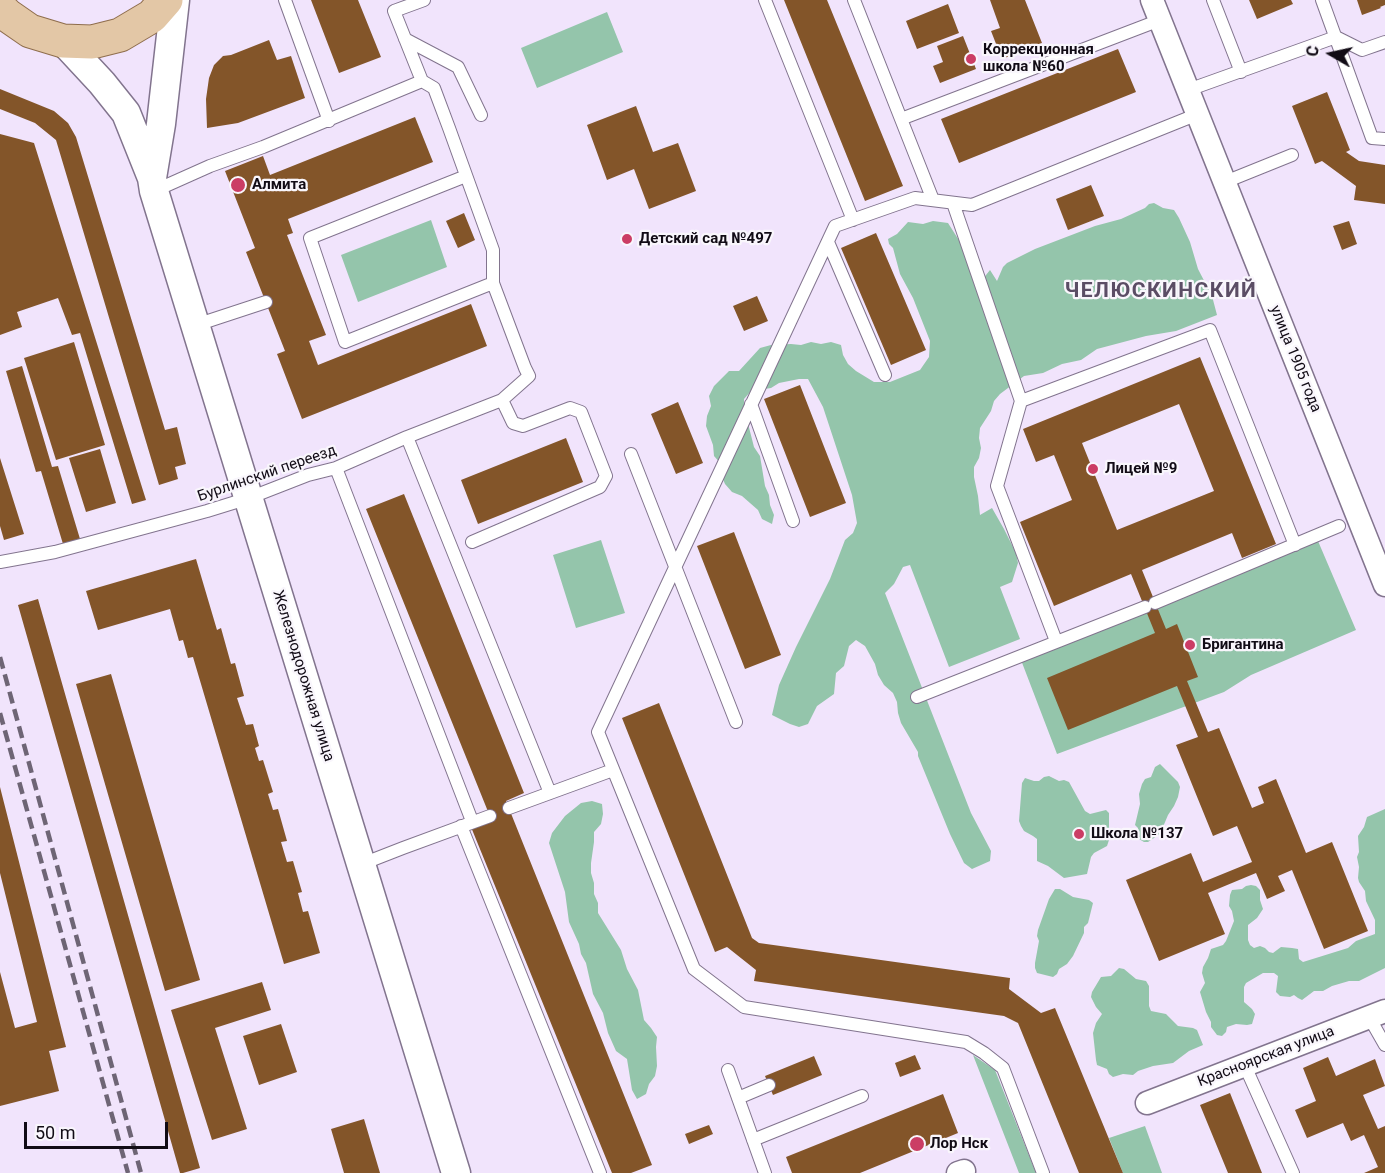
<!DOCTYPE html>
<html>
<head>
<meta charset="utf-8">
<style>
	body { margin:0 }
	#map { position:relative; width:1385px; height:1173px; overflow:hidden; background:#f1e4fc; font-family:Roboto,sans-serif }
	canvas { display:block }
	.north { position:absolute; left:1301px; top:24px; width:60px; height:60px; -webkit-text-stroke:4px #f9f6fc; paint-order:stroke; rotate:279deg; font-size:16px; font-weight:700; line-height:24px; text-align:center; color:#110b15 }
	.north::after { content:''; display:block; margin:auto; width:21px; height:27px; background:#110b15; clip-path:polygon(50% 0,100% 100%,50% 72%,0 100%) }
	.scale { position:absolute; left:24px; top:1122px; width:144px; height:27px; box-sizing:border-box; border:3px solid #110b15; border-top:0; padding-left:8px; font-size:18px; line-height:21px; white-space:nowrap; color:#110b15; -webkit-text-stroke:4px #f9f6fc; paint-order:stroke }
</style>
</head>
<body>
<div id="map">
<canvas width="1385" height="1173"></canvas>
<div class="north">С</div>
<div class="scale">50 m</div>
</div>
<script>
const c = document.querySelector('canvas').getContext('2d');
c.lineJoin = 'round';
function fillPath(path, color) {
  c.fillStyle = color;
  c.fill(path, 'evenodd');
}
function poly(rows) {
  const path = new Path2D();
  for (const r of rows) {
    path.moveTo(r[0], r[1]);
    for (let i = 2; i < r.length; i += 2) path.lineTo(r[i], r[i + 1]);
  }
  return path;
}
function trace(path, color, width, dash) {
  c.strokeStyle = color;
  c.lineWidth = width;
  c.lineCap = dash ? 'butt' : 'round';
  c.setLineDash(dash || []);
  c.stroke(path);
}
function drawText(font, color, halo, rows, align = 'center') {
  c.font = font + ' Roboto,sans-serif';
  c.lineWidth = 4.5;
  c.setLineDash([]);
  c.textBaseline = 'middle';
  c.strokeStyle = halo;
  c.fillStyle = color;
  for (const [text, x, y, turn = 0] of rows) {
    c.save();
    c.translate(x, y);
    c.rotate((+turn || 0) * Math.PI / 180);
    c.textAlign = isNaN(turn) ? turn : align;
    if (halo) c.strokeText(text, 0, 0);
    c.fillText(text, 0, 0);
    c.restore();
  }
}
fillPath(poly([
	[607,12,623,52,537,88,521,48],
	[1154,203,1163,208,1174,210,1179,218,1190,242,1198,269,1212,296,1217,315,1176,331,1146,336,1097,349,1081,360,1062,364,1043,373,1024,376,1000,394,994,401,991,411,980,428,979,438,981,448,979,458,974,467,974,477,978,496,980,515,992,508,1004,529,1016,553,1018,563,1012,582,1000,587,1020,639,949,667,910,565,903,567,894,584,885,593,971,813,991,851,990,861,972,869,964,863,950,834,918,756,918,752,901,723,898,713,897,702,893,693,884,685,878,675,875,664,865,646,856,640,849,646,844,666,836,673,834,694,817,706,808,724,799,727,790,724,772,715,779,685,796,647,830,579,845,540,853,533,857,523,852,495,823,407,808,379,799,379,779,383,771,388,751,391,744,399,744,408,754,447,760,456,765,486,769,495,770,505,774,515,772,524,762,519,758,510,742,496,732,492,725,484,721,475,721,464,714,456,713,445,706,426,707,416,711,406,709,396,714,386,729,371,739,371,760,348,771,345,791,344,801,345,811,342,821,344,831,342,841,345,843,355,848,364,856,371,874,382,890,382,920,370,929,357,930,341,913,298,900,274,893,248,889,244,888,239,897,234,908,222,923,224,933,221,948,223,962,245,978,285,990,270,997,281,1003,267,1007,263,1035,249,1095,226,1121,219,1145,208,1149,204],
	[431,220,447,267,358,302,341,255],
	[601,540,625,613,576,628,553,555],
	[1318,541,1356,630,1251,675,1224,692,1057,754,1021,660],
	[1160,764,1178,782,1180,787,1178,797,1174,806,1168,815,1160,834,1148,842,1144,842,1139,839,1138,828,1135,825,1140,804,1139,794,1142,784,1145,779,1151,777,1155,767],
	[1049,776,1059,781,1064,780,1069,782,1085,811,1090,814,1106,810,1109,813,1109,840,1107,846,1094,853,1091,857,1087,874,1064,878,1048,866,1037,861,1037,839,1033,836,1024,831,1021,826,1019,821,1022,783,1025,778,1034,781,1039,781,1044,777],
	[592,801,602,804,603,814,601,824,594,832,594,842,591,863,591,873,594,883,594,894,598,903,598,913,621,950,627,969,638,990,644,1020,651,1028,657,1037,656,1047,657,1066,655,1076,649,1084,646,1094,637,1099,632,1090,627,1059,616,1051,608,1033,603,1013,593,994,586,963,581,954,579,944,569,922,565,892,549,843,552,833,565,816,581,803],
	[1385,809,1385,968,1359,981,1349,981,1332,986,1323,991,1314,991,1302,1000,1298,998,1294,995,1290,997,1280,996,1276,992,1278,976,1274,973,1263,973,1246,983,1244,987,1244,1002,1252,1009,1255,1014,1252,1024,1247,1025,1236,1024,1227,1027,1226,1032,1222,1036,1217,1035,1211,1027,1211,1022,1206,1012,1200,992,1205,983,1202,973,1203,967,1208,958,1211,949,1223,945,1226,941,1234,921,1232,911,1229,906,1230,895,1232,890,1242,889,1246,886,1251,885,1256,886,1260,890,1260,900,1263,909,1257,918,1248,925,1248,940,1250,945,1254,948,1260,946,1265,948,1269,952,1273,953,1281,947,1292,948,1298,949,1299,959,1303,962,1348,948,1356,941,1375,934,1375,920,1366,901,1365,891,1359,882,1358,878,1359,867,1357,857,1359,852,1358,836,1364,827,1367,817],
	[1055,889,1060,889,1073,897,1089,900,1093,903,1088,923,1084,927,1084,933,1073,956,1067,964,1059,969,1057,974,1053,977,1037,973,1035,968,1035,963,1039,941,1037,936,1038,930,1049,899],
	[1119,968,1124,969,1136,979,1146,981,1149,986,1149,1006,1151,1011,1166,1014,1178,1026,1193,1028,1197,1030,1203,1045,1189,1051,1173,1063,1153,1066,1138,1071,1133,1075,1123,1074,1113,1077,1109,1074,1107,1069,1097,1065,1096,1060,1093,1033,1096,1023,1102,1014,1096,1007,1091,997,1092,992,1101,977,1111,976],
	[973,1055,995,1070,1036,1173,1019,1173],
	[1145,1126,1162,1173,1123,1173,1109,1138]
]), '#94c5ab');
fillPath(poly([
	[311,0,358,0,381,57,339,73],
	[784,0,827,0,903,186,865,201],
	[990,0,1025,0,1042,43,1002,59,991,31,1000,28],
	[1249,0,1291,0,1293,4,1257,19],
	[1357,0,1385,0,1385,5,1380,7,1381,8,1362,15],
	[948,4,959,33,917,49,906,21],
	[963,36,976,69,940,83,933,66,943,62,937,46],
	[269,40,277,60,291,56,305,98,238,123,207,128,206,99,209,78,214,65,223,56,231,55],
	[1118,49,1136,92,959,163,941,119],
	[0,89,54,111,68,123,76,137,165,430,177,427,186,464,175,467,178,479,159,485,56,140,35,123,0,109],
	[1327,92,1350,150,1346,152,1359,161,1385,165,1385,204,1354,200,1356,186,1322,161,1315,164,1292,106],
	[636,106,653,152,678,143,696,191,649,209,634,169,607,180,587,125],
	[415,117,433,162,288,219,293,233,287,235,326,335,309,341,318,365,471,304,487,346,302,419,277,354,285,351,246,252,255,248,225,171,263,156,270,175],
	[0,134,34,143,146,500,132,504,80,333,72,335,58,298,17,312,22,327,0,335],
	[1091,185,1104,216,1068,230,1056,199],
	[464,213,475,240,458,248,446,221],
	[1349,221,1357,244,1342,250,1333,226],
	[876,233,926,350,891,365,841,248],
	[757,296,768,321,744,331,733,306],
	[74,342,105,445,56,460,24,358],
	[1200,357,1276,544,1242,558,1232,533,1142,570,1166,629,1177,624,1198,677,1187,681,1208,732,1219,728,1252,808,1264,803,1258,787,1276,779,1306,853,1332,842,1368,931,1324,949,1292,870,1278,876,1285,891,1267,899,1256,873,1208,893,1225,934,1159,961,1126,880,1191,853,1203,882,1252,862,1237,826,1213,836,1176,745,1198,737,1177,686,1068,730,1047,678,1155,633,1131,574,1054,606,1020,522,1072,500,1054,455,1036,462,1023,429],
	[1179,404,1214,491,1117,530,1082,443],
	[22,366,52,467,58,466,80,539,63,544,41,471,36,472,6,371],
	[800,385,846,503,810,517,764,399],
	[678,402,703,463,676,474,651,414],
	[566,438,583,482,478,524,461,480],
	[100,449,116,503,86,512,69,458],
	[0,458,24,534,4,540,0,526],
	[404,494,524,793,506,801,652,1165,631,1173,612,1173,471,827,491,819,366,509],
	[734,532,781,655,745,669,697,546],
	[196,559,217,630,221,628,231,664,235,663,244,696,237,698,246,725,253,724,259,746,255,748,259,761,263,760,273,792,268,794,273,810,278,809,287,841,281,842,287,862,293,861,302,892,298,893,303,912,308,911,320,953,284,964,193,657,188,658,183,640,179,641,170,609,98,630,86,591],
	[38,599,200,1168,183,1173,180,1173,18,605],
	[111,674,200,980,165,991,76,684],
	[659,703,752,938,759,943,1010,978,1009,989,1041,1013,1055,1008,1123,1173,1079,1173,1018,1023,1004,1016,754,981,756,970,727,947,715,952,622,718],
	[0,787,66,1047,49,1051,59,1091,0,1106,0,972,15,1028,37,1022,0,873],
	[262,982,271,1010,215,1028,247,1129,212,1140,171,1010],
	[281,1024,297,1072,259,1085,243,1036],
	[915,1055,921,1069,900,1077,895,1063],
	[814,1056,822,1075,773,1095,765,1076],
	[1328,1057,1336,1076,1375,1059,1385,1086,1363,1095,1378,1129,1385,1126,1385,1173,1364,1173,1378,1167,1364,1135,1351,1141,1343,1123,1307,1138,1295,1110,1316,1101,1303,1068],
	[1230,1093,1262,1173,1228,1173,1200,1105],
	[943,1094,958,1133,860,1173,792,1173,786,1157],
	[364,1119,380,1173,344,1173,331,1129],
	[709,1125,713,1134,689,1144,685,1134]
]), '#835529');
const service = poly([
	[285,0,329,121],
	[765,0,853,220],
	[854,0,933,200],
	[1213,0,1241,72],
	[1322,0,1372,138,1385,139],
	[405,39,458,67,481,115],
	[422,81,394,11,424,0],
	[1188,90,1336,37,1362,50,1385,42],
	[901,119,1160,20],
	[466,176,310,238,345,342,493,283],
	[1225,182,1292,155],
	[953,203,1021,401,1210,330,1295,545],
	[828,242,885,375],
	[196,325,266,302],
	[1021,401,997,486,1056,641],
	[751,404,793,521],
	[407,437,550,793],
	[631,454,736,722],
	[336,468,472,821],
	[472,542,600,487,606,476,581,412,570,408,523,426,513,423,502,400],
	[0,562,55,552,207,511,249,498,308,475,336,468,407,437,502,400,529,376,525,368,493,283,493,250,449,128,434,88,422,81,263,147,210,166,154,191],
	[1155,603,1339,526],
	[917,697,1145,607],
	[509,808,613,770],
	[461,826,600,1173],
	[362,864,403,848,490,816],
	[1369,1017,1385,1045],
	[1245,1066,1293,1173],
	[728,1070,765,1173],
	[738,1098,769,1085],
	[753,1140,862,1096],
	[1043,1173,1003,1068,984,1053,966,1042,744,1007,694,969,598,732,835,226,915,198,972,205,1198,114]
]);
const minor = poly([
	[1152,0,1385,585],
	[1147,1103,1385,1011],
	[958,1173,964,1171]
]);
const tertiary = poly([
	[63,41,102,83,126,113,152,178,154,191,456,1173],
	[152,178,161,124,175,0]
]);
const primary = poly([
	[0,8,7,15,30,31,63,41,92,42,120,35,152,16,166,0]
]);
trace(service, '#82748e', 14);
trace(minor, '#82748e', 25);
trace(tertiary, '#82748e', 31);
trace(primary, '#8e6d4c', 35);
trace(service, '#fff', 12);
trace(minor, '#fff', 22);
trace(tertiary, '#fff', 28);
trace(primary, '#e3c7a6', 33);
trace(poly([
	[0,657,141,1173],
	[0,713,128,1173]
]), '#6e6575', 4.5, [12, 6]);
for (const [x, y, r, color] of [
	[971,59,6,"#cb3d65"],
	[238,185,8,"#cb3d65"],
	[627,239,6,"#cb3d65"],
	[1093,469,6,"#cb3d65"],
	[1190,645,6,"#cb3d65"],
	[1079,834,6,"#cb3d65"],
	[917,1144,8,"#cb3d65"]
]) {
  const dot = new Path2D();
  dot.arc(x, y, r, 0, 2 * Math.PI);
  c.fillStyle = color;
  c.fill(dot);
  trace(dot, '#f9f6fc', 2);
}
drawText('bold 15px', '#110b15', '#f9f6fc', [
	["Коррекционная",983,50],
	["школа №60",983,67],
	["Алмита",252,185],
	["Детский сад №497",639,239],
	["Лицей №9",1105,469],
	["Бригантина",1202,645],
	["Школа №137",1091,834],
	["Лор Нск",930,1144]
], 'left');
drawText('15px', '#110b15', '#f9f6fc', [
	["улица 1905 года",1295,359,68],
	["Бурлинский переезд",267,474,-19],
	["Железнодорожная улица",303,676,73],
	["Красноярская улица",1266,1057,-21]
]);
c.letterSpacing = '1.5px';
drawText('bold 21px', '#5b4d65', '#f9f6fc', [
	["ЧЕЛЮСКИНСКИЙ",1161,292]
]);
c.letterSpacing = '0px';
</script>
</body>
</html>
